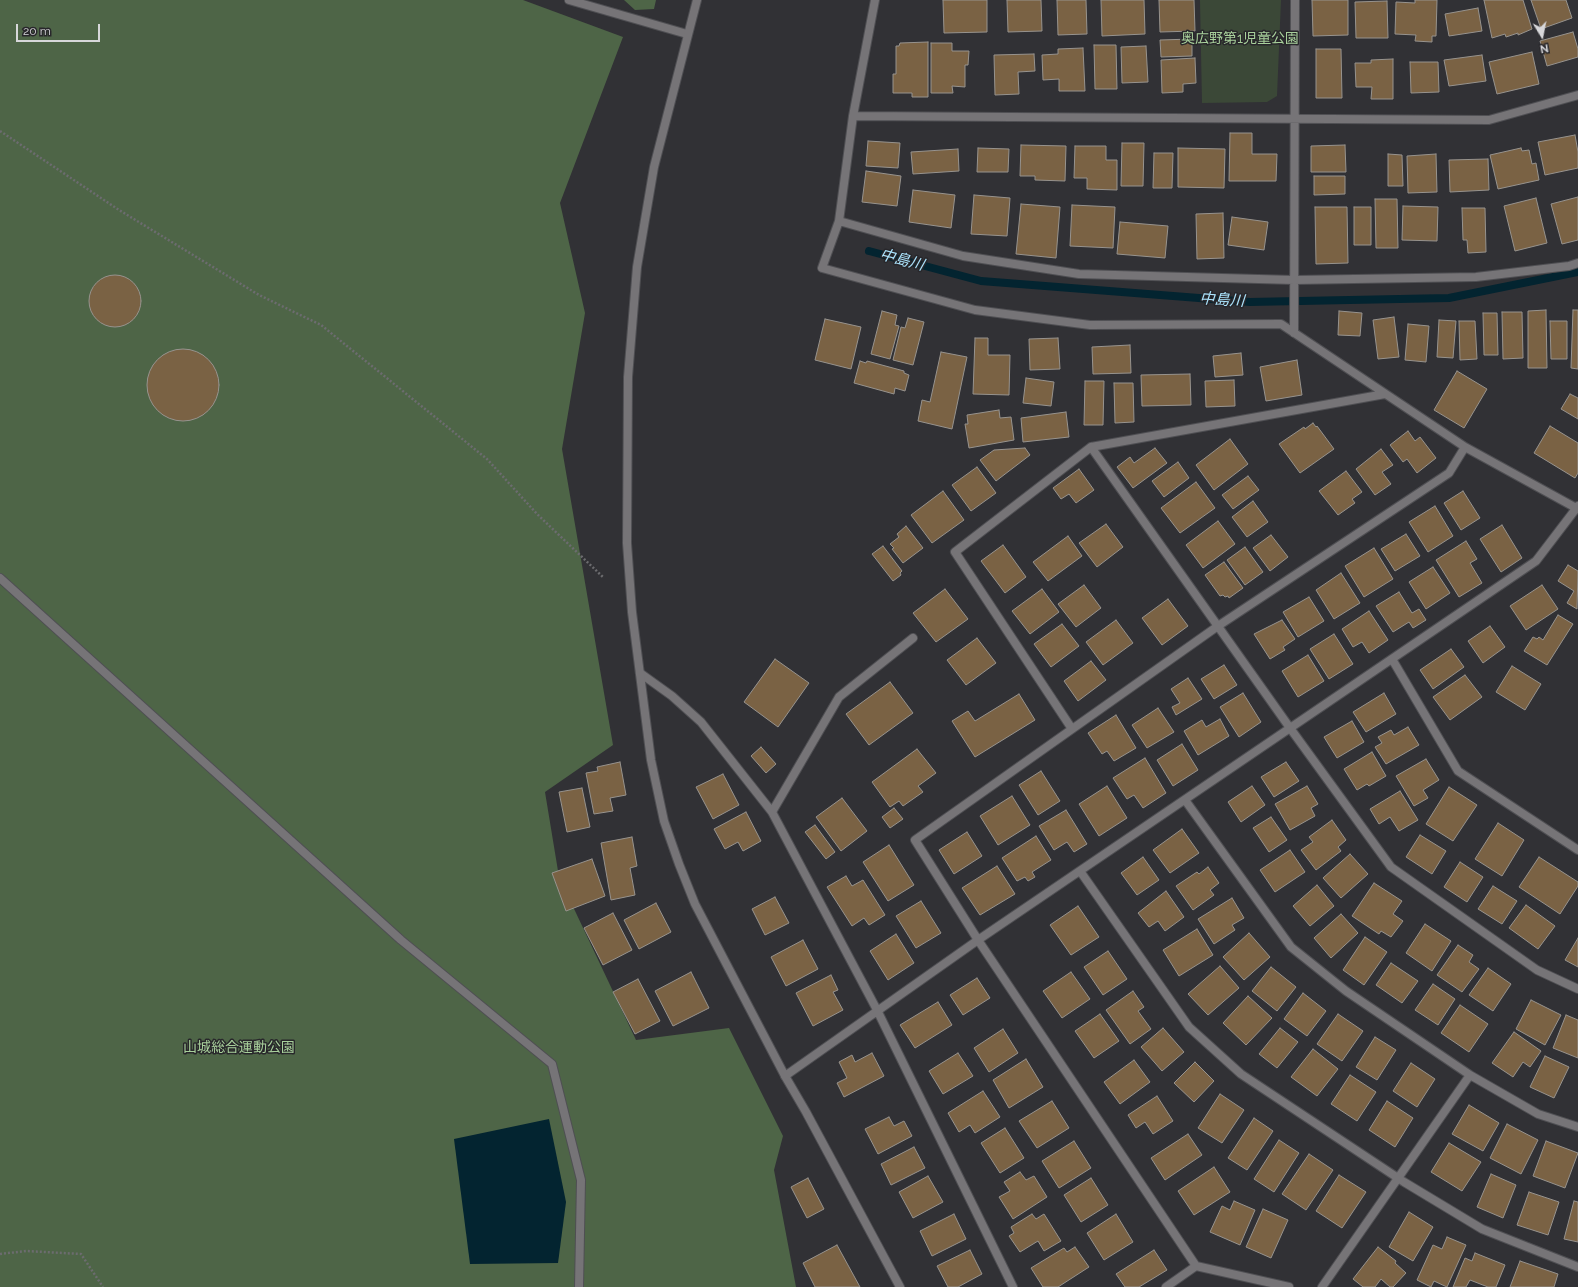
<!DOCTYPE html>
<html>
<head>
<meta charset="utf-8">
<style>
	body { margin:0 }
	#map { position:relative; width:1578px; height:1287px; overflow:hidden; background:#313135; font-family:Raleway,sans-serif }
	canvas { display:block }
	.north { position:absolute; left:1522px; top:16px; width:40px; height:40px; -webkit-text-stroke:3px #28272b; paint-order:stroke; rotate:170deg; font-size:11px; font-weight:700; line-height:16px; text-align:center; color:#d7d7da }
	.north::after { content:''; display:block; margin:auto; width:14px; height:18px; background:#d7d7da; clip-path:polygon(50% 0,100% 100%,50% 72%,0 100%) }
	.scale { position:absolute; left:16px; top:24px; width:84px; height:18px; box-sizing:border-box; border:2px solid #d7d7da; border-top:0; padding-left:5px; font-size:12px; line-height:14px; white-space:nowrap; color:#d7d7da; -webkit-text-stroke:3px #28272b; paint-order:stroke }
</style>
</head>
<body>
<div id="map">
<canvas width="1578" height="1287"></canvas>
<div class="north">N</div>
<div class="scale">20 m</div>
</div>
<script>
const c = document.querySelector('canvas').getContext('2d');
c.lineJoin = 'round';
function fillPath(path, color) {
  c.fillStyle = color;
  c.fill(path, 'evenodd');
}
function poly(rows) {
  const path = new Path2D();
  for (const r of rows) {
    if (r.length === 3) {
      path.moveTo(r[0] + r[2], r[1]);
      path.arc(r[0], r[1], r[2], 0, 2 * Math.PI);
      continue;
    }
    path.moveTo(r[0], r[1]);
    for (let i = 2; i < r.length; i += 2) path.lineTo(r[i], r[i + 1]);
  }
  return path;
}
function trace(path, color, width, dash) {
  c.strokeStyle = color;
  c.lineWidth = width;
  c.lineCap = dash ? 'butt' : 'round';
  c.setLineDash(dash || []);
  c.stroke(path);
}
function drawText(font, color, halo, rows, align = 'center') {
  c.font = font + ' Raleway,"Noto Sans JP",sans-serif';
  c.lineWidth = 3;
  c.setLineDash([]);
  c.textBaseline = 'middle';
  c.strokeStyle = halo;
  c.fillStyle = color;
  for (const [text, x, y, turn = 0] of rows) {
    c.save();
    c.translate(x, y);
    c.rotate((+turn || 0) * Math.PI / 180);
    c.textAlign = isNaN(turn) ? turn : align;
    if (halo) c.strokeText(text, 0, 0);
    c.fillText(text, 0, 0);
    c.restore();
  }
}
fillPath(poly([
	[1200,0,1281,0,1277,96,1267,102,1202,103]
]), '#3b4837');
fillPath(poly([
	[0,0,523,0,623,37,560,203,585,313,562,449,613,745,545,792,559,877,636,1040,729,1028,783,1136,774,1170,796,1287,0,1287],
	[624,0,656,0,654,9,635,10]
]), '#4e6547');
fillPath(poly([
	[549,1119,566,1202,558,1263,470,1264,454,1139]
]), '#032430');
trace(poly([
	[869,251,981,281,1250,302,1449,298,1578,272]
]), '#032430', 8);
const building = poly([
	[943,0,987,0,987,32,944,33,943,0],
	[1007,0,1041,0,1042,31,1008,32,1007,0],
	[1057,0,1086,0,1087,34,1058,35,1057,0],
	[1101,0,1144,0,1145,34,1102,36,1101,0],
	[1159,0,1194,0,1195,31,1160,32,1159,0],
	[1312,0,1348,0,1348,35,1313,36,1312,0],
	[1415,0,1437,0,1436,36,1432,36,1432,42,1415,41,1416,35,1395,34,1396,2,1415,3,1415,0],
	[1484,0,1523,0,1532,29,1518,35,1518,33,1506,37,1505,34,1492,38,1484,0],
	[1531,0,1566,0,1572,18,1541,29,1531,0],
	[1387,1,1388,38,1356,38,1355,2,1387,1],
	[1478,8,1482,31,1449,36,1445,14,1478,8],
	[1573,32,1578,49,1578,57,1547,66,1540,41,1573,32],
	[1192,39,1192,56,1161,57,1160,40,1192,39],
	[928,42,928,97,912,97,912,93,893,93,893,74,896,74,896,46,899,46,900,43,928,42],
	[931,43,952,43,952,51,969,51,968,65,965,65,965,87,952,86,953,93,931,93,931,43],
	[1094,45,1116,45,1117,89,1095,89,1094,45],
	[1146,46,1148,82,1122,83,1121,47,1146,46],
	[1083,48,1085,91,1059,91,1059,79,1043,80,1042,55,1058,54,1058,49,1083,48],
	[1316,49,1341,49,1342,98,1316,98,1316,49],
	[1532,52,1539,84,1497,94,1489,62,1532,52],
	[1034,54,1035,71,1018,72,1019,94,995,95,994,55,1034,54],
	[1482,55,1486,81,1449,86,1444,60,1482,55],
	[1195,58,1196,83,1183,84,1183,92,1162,93,1161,60,1195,58],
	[1393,59,1393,99,1371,99,1372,87,1356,87,1355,63,1371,63,1371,60,1393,59],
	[1410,62,1438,62,1439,92,1411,93,1410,62],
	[1230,133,1252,133,1252,154,1277,154,1276,181,1229,181,1230,133],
	[1575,135,1578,152,1578,168,1545,175,1538,142,1575,135],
	[868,141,900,143,898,168,866,166,868,141],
	[1122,143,1144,143,1143,186,1121,186,1122,143],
	[1021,145,1066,146,1065,181,1035,180,1035,176,1020,176,1021,145],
	[1345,145,1346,172,1311,172,1311,146,1345,145],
	[1075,146,1106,146,1106,160,1117,160,1117,190,1087,189,1087,178,1074,178,1075,146],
	[978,148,1009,149,1008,172,977,172,978,148],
	[1178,148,1225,149,1224,188,1178,187,1178,148],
	[1521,148,1522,151,1529,150,1532,164,1536,163,1539,180,1498,189,1490,155,1521,148],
	[958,149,959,171,913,174,911,152,958,149],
	[1154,153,1173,153,1172,188,1153,188,1154,153],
	[1388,154,1402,155,1403,186,1388,186,1388,154],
	[1436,154,1437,192,1408,193,1407,156,1436,154],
	[1488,159,1489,190,1450,192,1449,160,1488,159],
	[866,171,901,176,897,206,862,202,866,171],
	[1314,176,1345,176,1345,194,1314,195,1314,176],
	[913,190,955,195,951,228,909,222,913,190],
	[974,195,1010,198,1007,236,971,234,974,195],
	[1578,197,1578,240,1562,244,1551,204,1578,197],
	[1536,198,1547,243,1515,251,1504,206,1536,198],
	[1375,199,1397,199,1398,248,1376,248,1375,199],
	[1021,204,1060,207,1056,258,1016,254,1021,204],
	[1072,205,1115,207,1113,248,1070,246,1072,205],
	[1403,206,1438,207,1437,241,1402,240,1403,206],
	[1315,207,1347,207,1348,263,1316,264,1315,207],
	[1354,207,1371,207,1371,245,1354,245,1354,207],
	[1462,208,1485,208,1486,252,1468,253,1467,240,1463,240,1462,208],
	[1223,213,1224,258,1197,259,1196,214,1223,213],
	[1232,217,1268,222,1264,250,1228,245,1232,217],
	[1120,222,1168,226,1165,258,1117,254,1120,222],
	[115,301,26],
	[1546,310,1547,368,1528,368,1528,311,1546,310],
	[1573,310,1578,310,1578,369,1571,368,1573,310],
	[882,311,897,315,895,325,899,326,890,359,871,354,882,311],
	[1339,311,1362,313,1360,336,1338,335,1339,311],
	[1502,312,1522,312,1523,358,1503,359,1502,312],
	[1483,313,1497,313,1498,355,1484,355,1483,313],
	[1394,317,1399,357,1378,359,1373,320,1394,317],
	[908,318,924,322,913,365,893,360,901,327,905,328,908,318],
	[825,319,861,327,851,369,815,360,825,319],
	[1439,320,1456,321,1453,358,1437,357,1439,320],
	[1459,321,1475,321,1477,359,1460,360,1459,321],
	[1550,321,1567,321,1567,359,1551,359,1550,321],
	[1408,324,1429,326,1426,362,1405,360,1408,324],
	[975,338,988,338,988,355,1010,355,1009,395,973,394,975,338],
	[1058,338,1060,369,1030,370,1029,339,1058,338],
	[1130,345,1131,373,1093,374,1092,347,1130,345],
	[183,385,36],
	[941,352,967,357,952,429,918,421,922,400,930,402,941,352],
	[1241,353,1243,375,1215,377,1213,356,1241,353],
	[1297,360,1302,395,1266,401,1260,367,1297,360],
	[860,361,866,363,867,361,904,371,904,373,909,375,905,391,895,388,894,394,854,383,860,361],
	[1457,371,1487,389,1464,428,1434,410,1457,371],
	[1190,374,1191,405,1142,406,1141,375,1190,374],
	[1026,378,1054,382,1051,406,1023,403,1026,378],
	[1234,380,1235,406,1206,407,1205,381,1234,380],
	[1085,381,1104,381,1103,425,1084,425,1085,381],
	[1114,383,1133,383,1134,422,1115,423,1114,383],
	[1570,394,1578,398,1578,419,1561,409,1570,394],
	[999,410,1000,418,1011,417,1014,440,969,448,965,424,968,424,967,415,999,410],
	[1066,412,1069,437,1023,442,1021,418,1066,412],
	[1313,423,1316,427,1317,426,1334,449,1300,473,1279,444,1304,427,1305,429,1313,423],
	[1550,426,1578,443,1578,473,1575,478,1534,453,1550,426],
	[1408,431,1415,441,1420,437,1436,458,1417,473,1407,459,1403,462,1390,445,1408,431],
	[1230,439,1248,464,1214,490,1196,465,1230,439],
	[1025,448,1030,455,996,481,980,460,994,450,1025,448],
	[1155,448,1167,463,1133,488,1117,467,1130,457,1134,463,1155,448],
	[1381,449,1393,465,1382,472,1391,484,1375,495,1356,469,1381,449],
	[1178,462,1189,478,1164,497,1152,481,1178,462],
	[977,467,996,493,971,511,952,485,977,467],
	[1079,469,1094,490,1076,503,1069,494,1061,499,1053,488,1079,469],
	[1346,471,1362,492,1352,499,1355,503,1338,515,1319,491,1346,471],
	[1248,476,1259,490,1233,509,1222,495,1248,476],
	[1196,482,1215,508,1180,533,1161,508,1196,482],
	[943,491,964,520,932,543,911,515,943,491],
	[1463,491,1480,518,1461,530,1444,503,1463,491],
	[1253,501,1268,522,1247,537,1232,517,1253,501],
	[1435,506,1453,536,1428,552,1409,522,1435,506],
	[1218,521,1235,544,1203,568,1186,545,1218,521],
	[1106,524,1123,547,1097,567,1079,543,1106,524],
	[1502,525,1522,558,1501,572,1480,539,1502,525],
	[906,526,923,548,903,563,892,549,894,548,890,544,899,537,897,534,906,526],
	[1406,534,1420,556,1395,571,1381,549,1406,534],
	[1271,535,1288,557,1270,571,1253,548,1271,535],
	[1068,536,1082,556,1048,581,1033,562,1068,536],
	[1466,541,1477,559,1470,563,1482,583,1459,597,1436,560,1466,541],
	[1003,545,1026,577,1005,593,981,561,1003,545],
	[883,546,902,571,900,573,901,575,893,581,872,554,883,546],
	[1245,547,1263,572,1245,585,1227,560,1245,547],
	[1374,548,1393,579,1364,597,1345,566,1374,548],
	[1224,562,1243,588,1229,598,1228,596,1225,597,1223,595,1220,596,1205,575,1224,562],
	[1568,565,1578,571,1577,609,1567,603,1574,591,1558,581,1568,565],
	[1433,567,1450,593,1426,609,1409,582,1433,567],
	[1341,573,1360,603,1334,619,1316,590,1341,573],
	[1084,585,1101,608,1076,627,1058,604,1084,585],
	[1542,585,1558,609,1526,630,1510,606,1542,585],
	[945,589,968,619,936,642,913,613,945,589],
	[1042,589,1059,612,1030,634,1012,611,1042,589],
	[1399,592,1412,613,1419,609,1426,620,1413,628,1409,622,1393,632,1376,606,1399,592],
	[1309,597,1324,621,1298,637,1283,612,1309,597],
	[1168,599,1188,626,1162,645,1142,618,1168,599],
	[1369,611,1388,640,1369,653,1362,642,1353,647,1342,629,1369,611],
	[1558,615,1573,624,1547,665,1524,651,1533,637,1537,639,1539,637,1543,640,1558,615],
	[1116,620,1133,643,1103,665,1086,642,1116,620],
	[1282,620,1295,639,1283,647,1285,650,1270,659,1254,634,1282,620],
	[1062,624,1079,646,1051,667,1034,644,1062,624],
	[1490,626,1505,647,1483,663,1468,641,1490,626],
	[1334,634,1353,664,1329,679,1310,649,1334,634],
	[977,638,996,663,966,685,947,660,977,638],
	[1451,649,1464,667,1433,689,1420,670,1451,649],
	[1308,655,1324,681,1298,697,1282,671,1308,655],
	[775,659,809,683,778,727,744,702,775,659],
	[1091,661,1106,680,1078,701,1064,681,1091,661],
	[1224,665,1237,685,1214,699,1201,679,1224,665],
	[1512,666,1541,684,1525,710,1496,692,1512,666],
	[1465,675,1482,697,1450,720,1433,697,1465,675],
	[1188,678,1202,699,1176,715,1172,707,1180,703,1171,689,1188,678],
	[890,682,913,713,869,745,846,714,890,682],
	[1243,693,1261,722,1239,737,1220,707,1243,693],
	[1384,693,1396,714,1366,732,1353,712,1384,693],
	[1019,694,1035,720,975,757,952,721,968,711,975,721,1019,694],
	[1158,708,1174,732,1147,748,1132,725,1158,708],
	[1116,715,1136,748,1114,761,1107,751,1102,754,1088,733,1116,715],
	[1220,719,1229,736,1198,755,1184,731,1202,720,1206,727,1220,719],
	[1352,721,1364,742,1337,758,1324,737,1352,721],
	[1408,727,1419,745,1386,764,1375,747,1382,743,1378,737,1391,730,1394,735,1408,727],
	[1182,744,1198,770,1173,786,1157,760,1182,744],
	[761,747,776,764,766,773,751,756,761,747],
	[917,749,936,773,918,786,923,792,903,806,899,801,890,807,872,782,917,749],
	[1372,752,1386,776,1369,786,1367,784,1357,790,1344,769,1372,752],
	[1145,758,1166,793,1143,808,1134,795,1127,799,1113,778,1145,758],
	[1426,759,1439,780,1423,790,1428,798,1414,806,1396,776,1426,759],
	[620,762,626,795,610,798,613,811,594,814,586,773,598,771,597,767,620,762],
	[1286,762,1299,781,1274,797,1261,777,1286,762],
	[1041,771,1060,801,1038,815,1019,785,1041,771],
	[723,774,739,805,713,819,696,787,723,774],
	[1107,786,1127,818,1099,836,1079,804,1107,786],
	[1252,786,1265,805,1241,822,1228,802,1252,786],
	[1307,786,1318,804,1311,808,1315,816,1290,830,1275,804,1307,786],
	[1449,787,1477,805,1453,841,1426,824,1449,787],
	[582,788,590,827,567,832,559,792,582,788],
	[1400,791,1418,820,1399,831,1390,817,1379,824,1370,809,1400,791],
	[1012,796,1030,825,998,845,980,816,1012,796],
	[842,798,867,831,841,851,816,817,842,798],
	[894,808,903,819,890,828,882,817,894,808],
	[1066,810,1087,844,1074,852,1067,842,1054,850,1039,826,1066,810],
	[746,812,761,841,743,851,738,842,725,849,714,829,746,812],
	[1271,817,1287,840,1269,852,1253,828,1271,817],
	[1332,820,1346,840,1338,847,1341,851,1316,870,1301,850,1313,842,1309,837,1332,820],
	[1498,823,1524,840,1502,876,1475,859,1498,823],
	[815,825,835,852,826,859,805,832,815,825],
	[1182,829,1199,853,1170,873,1153,850,1182,829],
	[967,832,982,856,954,874,939,850,967,832],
	[1420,835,1446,851,1432,874,1406,857,1420,835],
	[1036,836,1051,860,1032,872,1035,877,1028,881,1025,877,1017,881,1002,858,1036,836],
	[632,837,637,866,630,868,635,895,611,900,601,843,632,837],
	[889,845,914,885,888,901,863,862,889,845],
	[1290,850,1305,872,1275,892,1260,870,1290,850],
	[1350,854,1368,874,1341,898,1323,878,1350,854],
	[1143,857,1159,880,1137,895,1121,873,1143,857],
	[1539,857,1578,882,1578,886,1560,914,1519,887,1539,857],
	[592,859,605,896,566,911,552,873,592,859],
	[1460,862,1483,877,1467,902,1444,887,1460,862],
	[997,866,1015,894,980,915,962,888,997,866],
	[1208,867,1219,883,1210,890,1214,895,1193,910,1176,886,1197,872,1199,874,1208,867],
	[846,876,852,886,863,880,885,915,869,925,864,918,852,926,827,887,846,876],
	[1374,883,1402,901,1393,914,1403,921,1391,937,1381,931,1379,934,1352,916,1374,883],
	[1317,885,1334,906,1310,926,1293,906,1317,885],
	[1493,886,1517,901,1502,924,1478,909,1493,886],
	[1166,891,1184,917,1165,931,1158,921,1149,927,1138,913,1166,891],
	[775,897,789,923,765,935,752,909,775,897],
	[1232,898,1244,918,1232,925,1235,930,1214,944,1198,919,1232,898],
	[921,901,941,933,916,948,896,916,921,901],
	[656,903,671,932,639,949,624,920,656,903],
	[1526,905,1555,926,1538,949,1509,928,1526,905],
	[1078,906,1099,937,1071,955,1050,925,1078,906],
	[613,913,632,950,603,965,584,928,613,913],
	[1341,914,1358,933,1331,958,1314,938,1341,914],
	[1425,924,1451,941,1432,971,1406,953,1425,924],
	[1197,929,1213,955,1179,976,1163,950,1197,929],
	[1249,933,1270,957,1244,980,1223,957,1249,933],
	[896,934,914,963,888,980,870,951,896,934],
	[1365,937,1387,952,1364,985,1343,970,1365,937],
	[1578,938,1578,967,1565,960,1578,938],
	[803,940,818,969,786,986,771,957,803,940],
	[1458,945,1473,955,1469,962,1479,969,1462,992,1437,975,1458,945],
	[1108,951,1127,979,1103,995,1084,967,1108,951],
	[1391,963,1418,981,1402,1003,1376,985,1391,963],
	[1220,966,1239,988,1208,1015,1188,994,1220,966],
	[1271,967,1296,987,1277,1011,1252,991,1271,967],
	[1488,968,1511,984,1493,1011,1469,995,1488,968],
	[691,972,709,1008,673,1026,655,991,691,972],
	[1071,972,1090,999,1062,1018,1043,991,1071,972],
	[831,975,838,990,833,992,843,1010,813,1026,796,993,831,975],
	[977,978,990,998,963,1015,950,995,977,978],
	[638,979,660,1021,635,1034,613,992,638,979],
	[1433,984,1455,999,1438,1025,1415,1010,1433,984],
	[1133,991,1144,1007,1138,1011,1151,1029,1130,1044,1106,1010,1133,991],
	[1303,993,1326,1011,1307,1036,1284,1019,1303,993],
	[1248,996,1272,1018,1246,1045,1223,1023,1248,996],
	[1531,1000,1561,1015,1545,1045,1516,1029,1531,1000],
	[938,1002,952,1025,915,1048,900,1025,938,1002],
	[1460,1005,1488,1024,1469,1052,1441,1033,1460,1005],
	[1100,1014,1119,1041,1094,1058,1075,1031,1100,1014],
	[1338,1014,1363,1031,1342,1061,1317,1044,1338,1014],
	[1566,1015,1578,1020,1578,1058,1553,1048,1566,1015],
	[1163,1028,1184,1052,1162,1071,1141,1047,1163,1028],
	[1280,1028,1298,1042,1277,1068,1259,1054,1280,1028],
	[1003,1029,1018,1053,989,1072,974,1048,1003,1029],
	[1514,1032,1541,1051,1530,1067,1523,1062,1513,1077,1492,1063,1514,1032],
	[1375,1037,1396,1050,1377,1080,1356,1067,1375,1037],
	[1313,1049,1338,1069,1317,1096,1291,1077,1313,1049],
	[872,1053,884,1076,844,1097,837,1083,847,1078,839,1062,852,1055,855,1062,872,1053],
	[958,1053,973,1076,943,1094,929,1071,958,1053],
	[1545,1056,1569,1067,1554,1098,1530,1087,1545,1056],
	[1026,1059,1043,1087,1009,1108,993,1080,1026,1059],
	[1134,1060,1150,1082,1120,1104,1104,1082,1134,1060],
	[1195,1062,1214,1081,1194,1102,1174,1083,1195,1062],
	[1411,1063,1435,1079,1417,1107,1393,1091,1411,1063],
	[1350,1075,1376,1092,1357,1121,1331,1104,1350,1075],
	[983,1091,1000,1117,975,1133,970,1125,959,1132,948,1113,983,1091],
	[1220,1094,1244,1110,1222,1143,1198,1128,1220,1094],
	[1157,1096,1173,1121,1153,1134,1145,1122,1136,1128,1128,1115,1157,1096],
	[1052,1101,1069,1128,1037,1148,1019,1121,1052,1101],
	[1387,1101,1413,1118,1395,1147,1369,1130,1387,1101],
	[1469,1105,1499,1123,1483,1151,1452,1134,1469,1105],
	[889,1117,894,1126,904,1121,912,1136,878,1154,865,1129,889,1117],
	[1254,1118,1273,1131,1247,1170,1228,1158,1254,1118],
	[1507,1124,1538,1140,1521,1174,1490,1158,1507,1124],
	[1005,1128,1024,1158,1000,1173,981,1143,1005,1128],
	[1188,1134,1202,1155,1165,1180,1151,1158,1188,1134],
	[1279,1140,1299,1153,1274,1192,1254,1179,1279,1140],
	[1074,1141,1091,1168,1059,1188,1042,1161,1074,1141],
	[1546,1141,1578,1153,1565,1188,1533,1176,1546,1141],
	[1449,1143,1481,1162,1462,1191,1431,1172,1449,1143],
	[914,1147,925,1168,891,1185,881,1164,914,1147],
	[1309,1154,1333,1170,1306,1210,1282,1194,1309,1154],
	[1214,1167,1230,1192,1194,1215,1178,1191,1214,1167],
	[1020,1172,1026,1180,1034,1176,1047,1197,1013,1219,999,1197,1010,1191,1004,1182,1020,1172],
	[1491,1174,1516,1185,1503,1218,1477,1207,1491,1174],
	[1339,1175,1366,1192,1342,1228,1316,1211,1339,1175],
	[928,1176,943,1202,913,1218,899,1192,928,1176],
	[808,1178,824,1209,807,1218,791,1187,808,1178],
	[1091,1178,1108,1205,1081,1222,1064,1195,1091,1178],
	[1529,1192,1559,1202,1548,1235,1517,1225,1529,1192],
	[1234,1201,1255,1210,1240,1245,1210,1232,1222,1206,1230,1210,1234,1201],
	[1574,1201,1578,1202,1578,1242,1564,1239,1574,1201],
	[1263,1209,1288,1220,1271,1258,1246,1247,1263,1209],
	[1409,1212,1433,1227,1413,1261,1389,1247,1409,1212],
	[954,1214,966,1239,932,1256,920,1231,954,1214],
	[1032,1214,1036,1219,1044,1214,1061,1241,1044,1251,1038,1241,1020,1252,1009,1236,1014,1233,1011,1227,1032,1214],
	[1116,1214,1133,1242,1104,1260,1087,1233,1116,1214],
	[1447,1237,1466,1245,1447,1287,1434,1281,1431,1287,1417,1280,1433,1245,1442,1249,1447,1237],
	[837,1245,860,1287,815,1287,803,1263,837,1245],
	[1075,1247,1089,1267,1058,1287,1043,1287,1031,1268,1064,1248,1067,1252,1075,1247],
	[1378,1247,1396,1261,1395,1263,1406,1273,1393,1287,1390,1287,1381,1279,1375,1287,1363,1287,1353,1279,1378,1247],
	[970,1250,982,1274,958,1287,948,1287,937,1266,970,1250],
	[1154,1250,1167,1270,1139,1287,1125,1287,1116,1274,1154,1250],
	[1475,1253,1505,1265,1496,1287,1488,1287,1470,1280,1466,1287,1453,1287,1465,1258,1472,1261,1475,1253],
	[1520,1261,1558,1274,1554,1287,1510,1287,1520,1261]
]);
fillPath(building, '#7a6244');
trace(building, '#97938e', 1);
const service = poly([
	[569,0,687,34],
	[0,578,401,940,552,1064,581,1180,579,1287]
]);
const minor = poly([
	[875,0,853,116,839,221,822,268,975,310,1090,325,1281,324,1465,447,1578,509],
	[853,116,1489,120,1578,95],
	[839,221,963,256,1079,274,1294,280,1476,277,1569,266,1578,263],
	[1294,333,1295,0],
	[1091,447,1290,728,1391,867,1537,970,1578,989],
	[1392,659,1458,771,1578,850],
	[640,673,672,696,701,722,772,812,877,1010,1013,1287],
	[1072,729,955,552,1091,447,1385,394],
	[1185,800,1291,947,1346,991,1470,1075,1538,1114,1578,1127],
	[772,812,839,697,913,638],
	[1080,871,1189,1027,1241,1074,1404,1182,1482,1229,1578,1267],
	[785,1076,978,940,1536,561,1578,506],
	[1196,1266,978,940,915,840,1218,626,1449,473,1465,447],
	[1166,1287,1196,1266,1289,1287],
	[1322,1287,1470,1075]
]);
const tertiary = poly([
	[697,0,654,167,637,267,628,377,627,543,632,612,651,760,664,821,679,864,695,904,785,1076,806,1112,900,1287]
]);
trace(service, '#4f4f53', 10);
trace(minor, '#4f4f53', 10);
trace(tertiary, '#4f4f53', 10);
trace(poly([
	[0,131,119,210,259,295,321,325,487,459,537,514,604,578],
	[0,1254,26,1251,81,1254,103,1287]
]), '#6c6c6f', 2.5, [2, 2]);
trace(service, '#767477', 8);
trace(minor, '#767477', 8);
trace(tertiary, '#767477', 8);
drawText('14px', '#a8d09b', '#28272b', [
	["奥広野第1児童公園",1240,39],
	["山城総合運動公園",239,1048]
]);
drawText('italic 15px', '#ace5fe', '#28272b', [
	["中島川",902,260,15],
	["中島川",1222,300,4]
]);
</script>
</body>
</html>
